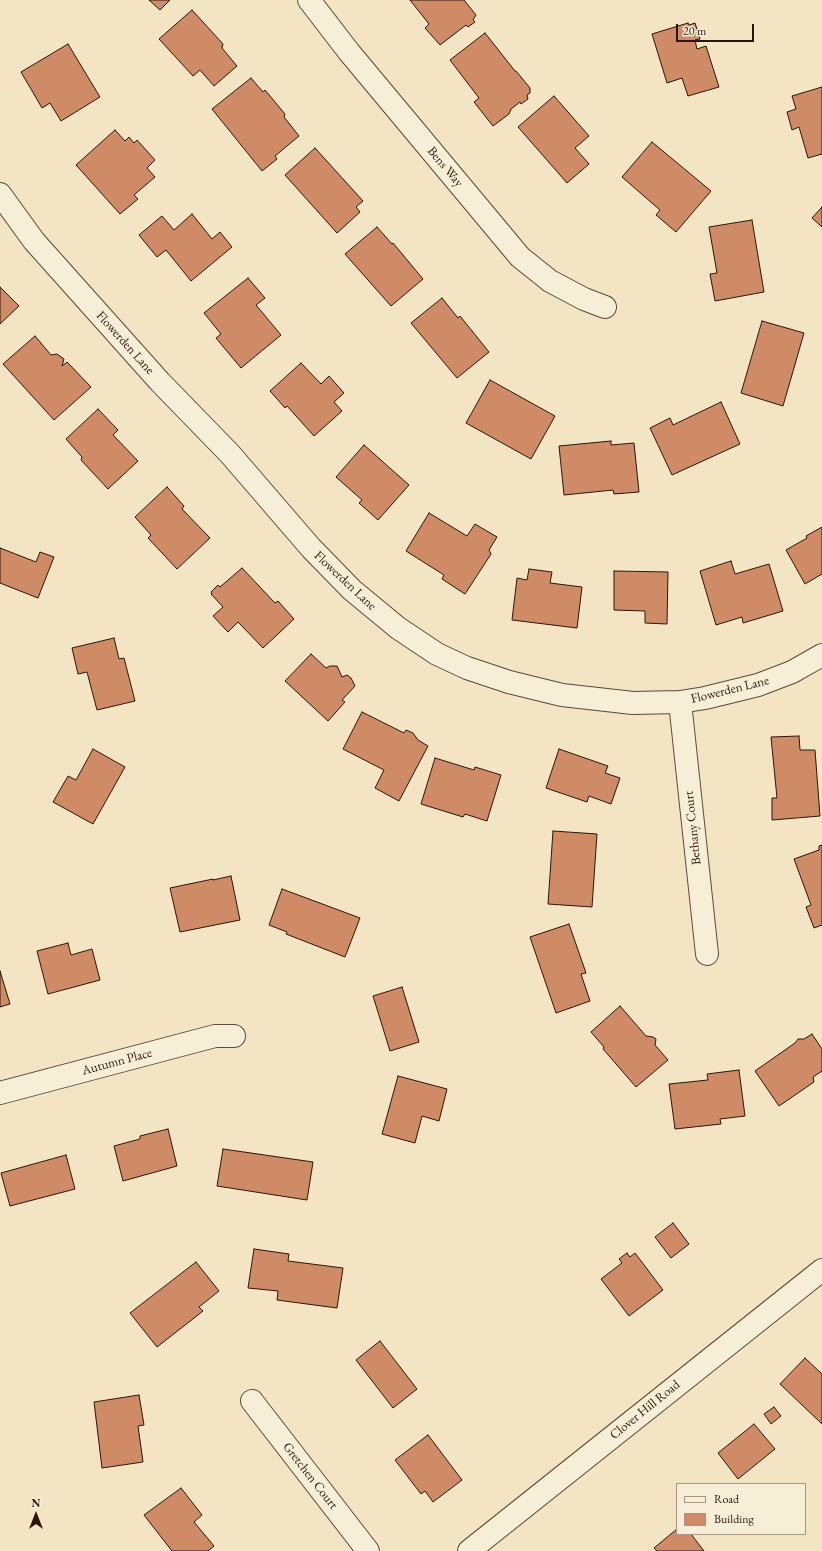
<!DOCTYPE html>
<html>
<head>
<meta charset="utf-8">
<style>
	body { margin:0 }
	#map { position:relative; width:822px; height:1551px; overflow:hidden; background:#f3e5c3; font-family:"EB Garamond",serif }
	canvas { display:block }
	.legend { position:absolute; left:676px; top:1483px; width:130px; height:52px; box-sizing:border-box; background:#f7eed8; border:1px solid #a69785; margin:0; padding:5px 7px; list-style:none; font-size:12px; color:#2d1409 }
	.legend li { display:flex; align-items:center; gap:8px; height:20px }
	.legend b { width:20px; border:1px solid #a69785 }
	.north { position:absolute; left:16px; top:1495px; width:40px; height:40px; -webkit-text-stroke:3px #f7eed8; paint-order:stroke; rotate:0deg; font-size:11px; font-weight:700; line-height:16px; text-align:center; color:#2d1409 }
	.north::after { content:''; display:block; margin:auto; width:14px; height:18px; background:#2d1409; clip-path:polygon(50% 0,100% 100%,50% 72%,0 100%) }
	.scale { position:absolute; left:676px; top:24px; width:78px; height:18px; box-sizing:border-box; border:2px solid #2d1409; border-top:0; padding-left:5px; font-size:12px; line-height:14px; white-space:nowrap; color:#2d1409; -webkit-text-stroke:3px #f7eed8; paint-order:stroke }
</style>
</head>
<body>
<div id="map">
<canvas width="822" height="1551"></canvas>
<ul class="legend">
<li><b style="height:5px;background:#f7eed8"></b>Road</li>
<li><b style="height:11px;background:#cf8b65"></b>Building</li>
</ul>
<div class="north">N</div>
<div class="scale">20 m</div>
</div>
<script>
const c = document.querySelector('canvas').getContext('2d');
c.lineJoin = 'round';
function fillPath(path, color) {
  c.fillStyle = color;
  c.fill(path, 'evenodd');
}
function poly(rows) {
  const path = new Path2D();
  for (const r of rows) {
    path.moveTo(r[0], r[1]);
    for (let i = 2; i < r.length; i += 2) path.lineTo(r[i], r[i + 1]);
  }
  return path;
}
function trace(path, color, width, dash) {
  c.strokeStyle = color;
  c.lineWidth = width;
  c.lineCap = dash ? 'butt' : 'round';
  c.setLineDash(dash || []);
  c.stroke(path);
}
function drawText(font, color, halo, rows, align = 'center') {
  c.font = font + ' "EB Garamond",serif';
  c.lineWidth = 3.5;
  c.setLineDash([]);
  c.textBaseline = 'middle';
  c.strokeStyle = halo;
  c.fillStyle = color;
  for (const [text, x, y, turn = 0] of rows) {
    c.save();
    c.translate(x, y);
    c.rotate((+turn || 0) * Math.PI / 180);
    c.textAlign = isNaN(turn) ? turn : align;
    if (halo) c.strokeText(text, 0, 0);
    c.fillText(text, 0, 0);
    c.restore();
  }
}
const building = poly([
	[149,0,170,0,160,10,149,0],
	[410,0,464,0,476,15,473,20,475,22,468,27,466,25,440,45,425,28,429,24,410,0],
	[192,10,223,44,222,48,237,66,214,86,200,70,193,76,159,39,192,10],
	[688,23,689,25,695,23,700,39,695,40,697,49,706,46,719,87,688,96,682,78,667,83,652,34,688,23],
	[485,33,515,71,516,71,530,88,530,93,527,95,528,99,521,104,520,102,511,109,509,114,493,126,474,102,479,98,450,60,485,33],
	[68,44,100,97,61,121,50,103,42,108,21,72,68,44],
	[251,78,263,92,265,90,285,114,284,117,299,136,275,156,277,159,262,171,212,109,251,78],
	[822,87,822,154,808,158,799,127,792,130,787,112,796,109,792,96,822,87],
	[554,96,589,136,575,148,589,164,567,183,518,127,554,96],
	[115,130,125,141,129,137,134,143,137,140,155,160,147,168,155,177,134,195,138,199,120,214,76,165,115,130],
	[652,142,711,191,676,232,656,215,660,210,622,177,652,142],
	[315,148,363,201,356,207,360,212,337,233,285,175,315,148],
	[822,207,822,227,812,218,822,207],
	[192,214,212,239,220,232,232,247,191,281,166,250,157,257,139,235,162,216,174,230,192,214],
	[752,220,764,292,715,301,710,274,717,273,709,227,752,220],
	[377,227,392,244,393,243,423,279,391,306,345,254,377,227],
	[248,278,265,298,256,305,281,335,241,368,216,338,221,334,204,313,248,278],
	[0,287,19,306,0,324,0,287],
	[442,298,458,318,460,316,489,352,457,378,411,323,442,298],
	[762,321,804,333,783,406,741,393,762,321],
	[35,336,51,355,57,354,64,359,62,366,67,362,91,387,54,420,3,364,35,336],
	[301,363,321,384,329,376,344,393,334,402,342,411,314,436,287,406,285,408,270,391,301,363],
	[490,380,555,416,531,459,466,423,490,380],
	[721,402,740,444,672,475,650,428,670,418,673,425,721,402],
	[98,409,118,430,113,435,138,461,108,489,81,460,82,457,66,439,98,409],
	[611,441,611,445,634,443,639,492,614,494,613,490,564,495,559,446,611,441],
	[364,445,409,485,378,520,359,503,362,500,336,477,364,445],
	[167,487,184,506,182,509,210,538,177,569,148,538,151,535,135,517,167,487],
	[429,513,467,536,475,524,497,537,489,550,491,554,465,594,442,579,444,575,406,551,429,513],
	[822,527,822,574,805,584,786,550,807,538,806,536,822,527],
	[0,548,36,562,40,552,54,557,38,598,0,583,0,548],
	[731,561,735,574,769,564,783,611,743,623,742,617,716,625,700,571,731,561],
	[242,568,275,603,278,601,294,619,263,648,238,622,228,632,213,616,223,607,211,594,212,594,211,592,218,585,220,587,242,568],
	[529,569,552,572,550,583,582,587,577,628,512,620,517,578,527,580,529,569],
	[614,571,668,572,667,624,645,623,645,611,614,610,614,571],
	[114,638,119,659,124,658,135,701,97,710,87,672,78,674,72,648,114,638],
	[311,654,326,668,330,666,337,666,342,677,347,675,351,678,355,686,342,700,345,702,328,721,285,681,311,654],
	[362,712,404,733,406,730,413,733,418,740,428,746,399,801,375,788,384,770,343,749,362,712],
	[799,736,800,750,815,750,820,816,772,820,772,798,777,798,771,737,799,736],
	[93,749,125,767,93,824,53,802,68,776,76,780,93,749],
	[559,749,608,766,605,773,620,778,611,804,589,796,587,802,546,788,559,749],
	[435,758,474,770,475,767,501,775,487,821,465,814,463,817,421,804,435,758],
	[553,831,597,834,592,907,548,904,553,831],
	[822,845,822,925,814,928,806,907,811,905,794,859,819,850,819,846,822,845],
	[231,876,240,920,180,932,170,888,213,879,213,880,231,876],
	[282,889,360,918,345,957,286,934,287,932,269,925,282,889],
	[569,924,586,973,581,974,590,1001,556,1013,530,937,569,924],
	[68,943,71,955,92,949,100,980,48,994,37,951,68,943],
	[0,971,10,1004,0,1007,0,971],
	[402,987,419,1042,390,1051,373,996,402,987],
	[620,1006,646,1036,653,1037,656,1039,655,1045,668,1060,636,1087,603,1049,604,1047,591,1032,620,1006],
	[812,1034,822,1049,822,1071,813,1077,814,1082,779,1106,755,1071,795,1043,798,1039,804,1039,812,1034],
	[739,1070,745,1116,720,1119,721,1124,675,1129,669,1084,708,1080,707,1074,739,1070],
	[398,1076,447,1089,439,1121,422,1116,415,1143,382,1134,398,1076],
	[168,1129,177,1166,123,1181,114,1146,140,1139,140,1136,168,1129],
	[223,1149,313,1162,307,1200,217,1186,223,1149],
	[66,1155,75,1189,10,1206,1,1173,66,1155],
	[673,1223,689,1244,671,1258,655,1237,673,1223],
	[254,1249,289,1254,288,1261,343,1268,337,1308,277,1300,278,1291,248,1288,254,1249],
	[627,1253,630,1257,635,1253,663,1290,629,1316,601,1279,622,1263,619,1259,627,1253],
	[196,1262,219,1291,199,1307,203,1311,157,1347,130,1313,196,1262],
	[380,1341,417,1389,393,1408,356,1360,380,1341],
	[805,1358,822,1374,822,1424,780,1384,805,1358],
	[139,1395,144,1425,138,1426,143,1462,102,1468,94,1402,139,1395],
	[774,1407,781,1416,771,1424,764,1414,774,1407],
	[754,1424,775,1449,738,1479,718,1453,754,1424],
	[428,1435,462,1480,433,1502,425,1491,421,1494,395,1460,428,1435],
	[181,1488,202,1515,194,1522,214,1546,208,1551,172,1551,144,1515,181,1488],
	[677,1529,677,1534,691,1534,704,1551,657,1551,654,1548,677,1529]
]);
fillPath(building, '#cf8b65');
trace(building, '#2d1409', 1);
const minor = poly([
	[309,0,349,52,520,257,550,281,584,299,605,307],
	[0,194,34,241,160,382,230,454,311,548,352,590,398,628,437,654,467,668,509,682,562,695,633,703,680,702,705,698,758,685,792,672,822,655],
	[680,702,707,954],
	[0,1093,215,1036,234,1036],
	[252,1401,368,1551],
	[469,1551,822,1270]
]);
trace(minor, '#5e4838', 24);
trace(minor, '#f7eed8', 22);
drawText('13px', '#2d1409', '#f7eed8', [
	["Bens Way",445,167,50],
	["Flowerden Lane",125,343,48],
	["Flowerden Lane",345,581,43],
	["Flowerden Lane",730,690,-14],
	["Bethany Court",693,828,-96],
	["Autumn Place",117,1062,-15],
	["Clover Hill Road",645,1410,-39],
	["Gretchen Court",310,1476,52]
]);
</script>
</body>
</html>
